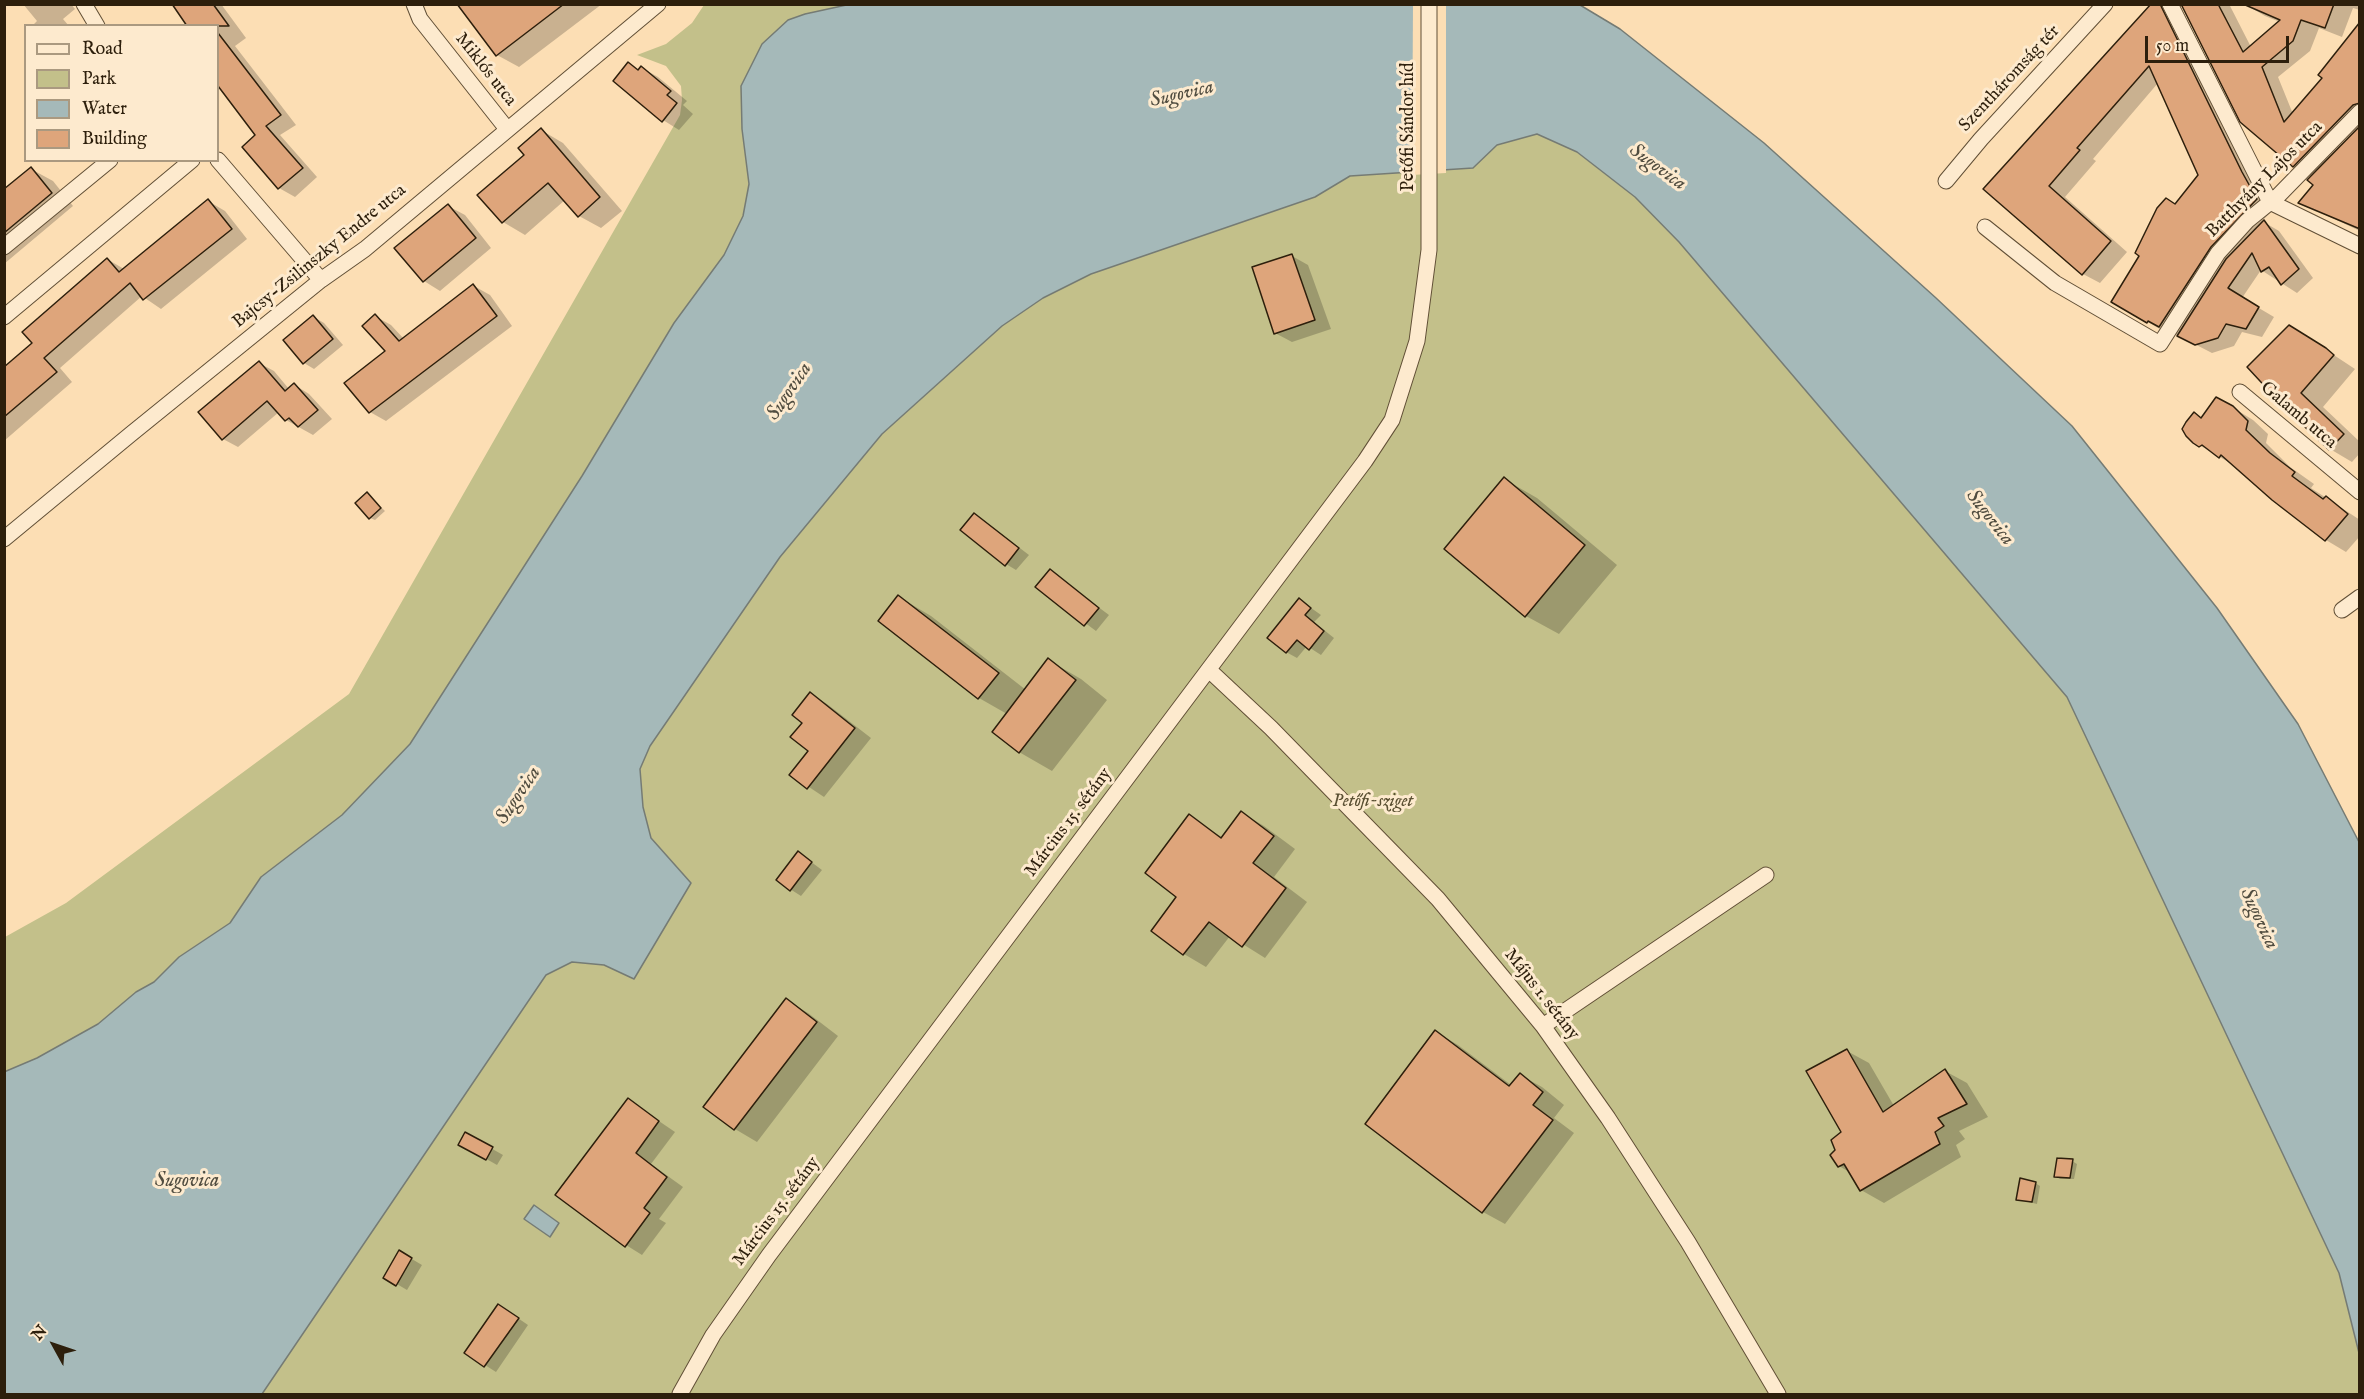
<!DOCTYPE html>
<html>
<head>
<meta charset="utf-8">
<style>
	body { margin:0 }
	#map { position:relative; width:2364px; height:1399px; overflow:hidden; background:#fcdeb4; font-family:"IM FELL English",serif }
	canvas { display:block }
	.frame { position:absolute; inset:0; border:6px solid #2d1f0c; pointer-events:none }
	.legend { position:absolute; left:24px; top:24px; width:195px; height:138px; box-sizing:border-box; background:#fdeace; border:2px solid #aa9980; margin:0; padding:8px 10px; list-style:none; font-size:18px; color:#2d1f0c }
	.legend li { display:flex; align-items:center; gap:12px; height:30px }
	.legend b { width:30px; border:2px solid #aa9980 }
	.north { position:absolute; left:24px; top:1315px; width:60px; height:60px; -webkit-text-stroke:4px #fdeace; paint-order:stroke; rotate:310deg; font-size:16px; font-weight:700; line-height:24px; text-align:center; color:#2d1f0c }
	.north::after { content:''; display:block; margin:auto; width:21px; height:27px; background:#2d1f0c; clip-path:polygon(50% 0,100% 100%,50% 72%,0 100%) }
	.scale { position:absolute; left:2145px; top:36px; width:144px; height:27px; box-sizing:border-box; border:3px solid #2d1f0c; border-top:0; padding-left:8px; font-size:18px; line-height:21px; white-space:nowrap; color:#2d1f0c; -webkit-text-stroke:4px #fdeace; paint-order:stroke }
</style>
</head>
<body>
<div id="map">
<canvas width="2364" height="1399"></canvas>
<div class="frame"></div>
<ul class="legend">
<li><b style="height:8px;background:#fdeace"></b>Road</li>
<li><b style="height:16px;background:#c3c08a"></b>Park</li>
<li><b style="height:16px;background:#a5b9b9"></b>Water</li>
<li><b style="height:16px;background:#dea57b"></b>Building</li>
</ul>
<div class="north">N</div>
<div class="scale">50 m</div>
</div>
<script>
const c = document.querySelector('canvas').getContext('2d');
c.lineJoin = 'round';
function fillPath(path, color) {
  c.fillStyle = color;
  c.fill(path, 'evenodd');
}
function poly(rows) {
  const path = new Path2D();
  for (const r of rows) {
    path.moveTo(r[0], r[1]);
    for (let i = 2; i < r.length; i += 2) path.lineTo(r[i], r[i + 1]);
  }
  return path;
}
function trace(path, color, width, dash) {
  c.strokeStyle = color;
  c.lineWidth = width;
  c.lineCap = dash ? 'butt' : 'round';
  c.setLineDash(dash || []);
  c.stroke(path);
}
function drawText(font, color, halo, rows, align = 'center') {
  c.font = font + ' "IM FELL English",serif';
  c.lineWidth = 6;
  c.setLineDash([]);
  c.textBaseline = 'middle';
  c.strokeStyle = halo;
  c.fillStyle = color;
  for (const [text, x, y, turn = 0] of rows) {
    c.save();
    c.translate(x, y);
    c.rotate((+turn || 0) * Math.PI / 180);
    c.textAlign = isNaN(turn) ? turn : align;
    if (halo) c.strokeText(text, 0, 0);
    c.fillText(text, 0, 0);
    c.restore();
  }
}
fillPath(poly([
	[704,5,851,5,805,14,762,44,741,86,742,129,749,184,743,216,724,255,674,323,582,476,410,744,342,815,261,877,230,923,179,957,154,982,136,992,98,1024,37,1058,5,1072,5,937,66,903,349,694,680,115,682,100,681,86,666,66,637,55,666,44,692,23],
	[1537,134,1577,152,1635,197,1679,242,2067,697,2339,1273,2360,1353,2359,1394,262,1394,546,975,572,962,604,965,634,979,691,883,651,838,643,807,640,769,650,746,780,557,882,434,1002,326,1043,298,1091,274,1315,197,1350,176,1473,168,1497,145]
]), '#c3c08a');
const water = poly([
	[851,4,1580,5,1620,29,1764,143,1936,298,2072,426,2217,608,2298,724,2359,842,2359,1353,2339,1273,2067,697,1679,242,1635,197,1577,152,1537,134,1497,145,1473,168,1350,176,1315,197,1091,274,1043,298,1002,326,882,434,780,557,650,746,640,769,643,807,651,838,691,883,634,979,604,965,572,962,546,975,262,1394,5,1394,4,1072,37,1058,98,1024,136,992,154,982,179,957,230,923,261,877,342,815,410,744,582,476,674,323,724,255,743,216,749,184,742,129,741,86,762,44,788,20,805,14,851,4],
	[534,1205,559,1223,550,1237,524,1219,534,1205]
]);
fillPath(water, '#a5b9b9');
trace(water, '#757b74', 1.5);
fillPath(poly([
	[1413,5,1446,5,1446,173,1412,175]
]), '#fcdeb4');
fillPath(poly([
	[23,4,71,4,75,9,63,19,69,26,32,26,37,21],
	[173,4,221,4,246,38,235,46,296,125,280,135,317,177,295,197,279,188,244,148,257,135,218,84,218,26],
	[459,4,602,4,519,67,497,55],
	[2154,4,2229,4,2251,47,2280,22,2265,16,2248,6,2248,4,2360,4,2360,10,2353,8,2342,37,2319,28,2310,51,2278,77,2293,114,2324,78,2360,25,2360,231,2300,203,2316,185,2312,177,2293,166,2242,121,2182,6,2179,8,2274,209,2262,221,2279,231,2313,278,2297,293,2261,270,2242,298,2274,317,2262,337,2242,332,2234,346,2212,353,2177,335,2166,330,2165,332,2113,302,2176,205,2200,175,2158,83,2093,159,2096,161,2065,197,2127,252,2100,283,2083,274,1985,188],
	[629,64,639,70,642,68,658,77,687,101,683,105,693,114,679,130,663,120],
	[541,130,563,143,622,211,601,228,579,216,565,200,525,235,503,222,527,155],
	[31,169,53,181,73,206,4,264,4,191],
	[208,201,225,211,247,239,161,309,142,296,60,368,72,382,4,441,4,369,34,343,107,259,124,269],
	[448,206,465,215,491,248,440,291,424,281],
	[1292,256,1308,265,1331,329,1292,342,1275,333],
	[474,286,490,295,512,326,386,421,370,412,346,383,387,351,375,316,391,325,404,339],
	[314,317,324,323,343,345,314,369,304,363],
	[2311,340,2355,369,2323,407,2360,442,2360,453,2352,462,2330,449,2286,407],
	[259,363,274,371,289,389,295,385,309,394,332,419,313,435,286,420,279,412,238,447,223,439],
	[2232,407,2253,420,2268,434,2266,443,2290,467,2314,484,2311,488,2360,520,2360,536,2346,552,2326,540,2273,499,2237,467,2194,442,2202,419],
	[1504,479,1537,498,1617,565,1559,634,1526,616],
	[367,494,385,511,375,520,370,518],
	[975,514,1029,555,1016,570,1006,564],
	[1050,571,1109,615,1096,631,1037,587],
	[899,597,931,616,1026,690,1048,660,1081,679,1107,700,1052,771,1019,752,1007,714,979,698,880,621],
	[1300,600,1321,615,1314,622,1334,638,1321,655,1307,646,1297,658,1286,652],
	[811,694,827,704,871,738,824,797,791,775,810,751,804,722],
	[1242,813,1264,826,1295,849,1274,877,1307,902,1265,958,1230,936,1206,967,1184,954,1153,931,1178,897,1189,816,1223,838],
	[799,853,822,870,801,896,790,889],
	[786,1000,808,1013,838,1036,757,1142,735,1129,705,1107],
	[1436,1032,1458,1045,1511,1085,1520,1075,1542,1087,1564,1105,1554,1118,1574,1133,1505,1224,1483,1212],
	[1847,1051,1869,1063,1894,1106,1945,1071,1967,1083,1988,1117,1959,1131,1965,1139,1956,1145,1961,1157,1884,1203,1861,1190,1851,1173,1839,1166,1837,1150,1843,1132],
	[628,1100,675,1132,651,1164,683,1187,659,1219,666,1223,642,1255,626,1245],
	[466,1134,503,1155,497,1165,460,1144],
	[2072,1161,2077,1164,2074,1179,2060,1179,2056,1176],
	[2035,1183,2040,1186,2037,1204,2017,1199],
	[400,1252,422,1265,407,1290,385,1277],
	[509,1312,528,1325,496,1372,466,1353]
]), '#0003');
const building = poly([
	[172,4,213,4,229,26,187,26,172,4],
	[457,4,564,4,496,56,457,4],
	[2151,4,2160,4,2242,172,2257,199,2211,247,2159,327,2148,321,2147,323,2111,302,2139,256,2135,253,2157,208,2166,198,2175,204,2198,175,2149,66,2077,148,2080,150,2049,186,2111,241,2082,275,1983,189,2151,4],
	[2181,4,2218,4,2243,52,2280,20,2243,4,2334,4,2325,28,2301,20,2293,41,2262,67,2284,122,2322,78,2318,75,2360,22,2360,103,2353,105,2293,167,2240,122,2181,4],
	[218,33,281,115,266,126,303,168,278,189,242,147,255,135,218,86,218,33],
	[628,62,638,70,641,66,671,91,667,95,677,103,662,122,613,81,628,62],
	[2360,126,2360,229,2298,203,2313,185,2307,180,2360,126],
	[541,128,600,197,578,217,548,183,502,223,477,195,524,155,518,148,541,128],
	[31,167,52,193,4,233,4,189,31,167],
	[208,199,232,229,143,300,130,283,44,358,57,372,4,417,4,367,32,343,22,332,107,258,119,272,208,199],
	[448,204,476,238,423,282,394,248,448,204],
	[2264,220,2299,269,2281,285,2269,267,2261,272,2252,253,2228,288,2259,307,2246,329,2226,324,2218,338,2195,345,2177,336,2226,259,2264,220],
	[1292,254,1315,320,1274,334,1252,267,1292,254],
	[473,284,497,316,369,413,344,383,385,351,362,326,375,314,399,341,473,284],
	[313,315,333,339,303,364,283,340,313,315],
	[2289,325,2326,348,2334,355,2301,393,2344,434,2329,450,2285,408,2247,367,2289,325],
	[259,361,285,391,294,383,318,410,298,427,289,418,285,421,267,401,222,440,198,412,259,361],
	[2216,397,2233,406,2248,421,2246,430,2270,453,2295,472,2292,476,2323,499,2326,496,2348,514,2325,541,2272,500,2221,455,2219,458,2202,445,2199,447,2193,443,2186,436,2182,429,2186,422,2194,412,2201,418,2216,397],
	[1504,477,1585,545,1525,617,1444,549,1504,477],
	[367,492,381,508,369,519,355,503,367,492],
	[974,513,1019,548,1005,566,960,530,974,513],
	[1050,569,1099,608,1084,626,1035,587,1050,569],
	[898,595,999,673,978,699,878,621,898,595],
	[1299,598,1311,608,1305,615,1324,631,1309,650,1297,640,1286,653,1267,638,1299,598],
	[1048,658,1076,680,1019,753,992,732,1048,658],
	[810,692,855,728,807,789,789,775,808,751,790,737,802,723,792,715,810,692],
	[1241,811,1274,836,1253,863,1286,888,1242,947,1209,922,1183,955,1151,931,1176,897,1145,873,1189,814,1221,838,1241,811],
	[798,851,812,862,790,891,776,880,798,851],
	[786,998,817,1022,734,1130,703,1107,786,998],
	[1435,1030,1509,1086,1520,1073,1543,1092,1533,1105,1553,1120,1482,1213,1365,1124,1435,1030],
	[1847,1049,1883,1112,1945,1069,1967,1104,1938,1118,1944,1126,1935,1132,1940,1144,1860,1191,1844,1164,1838,1167,1830,1155,1835,1150,1831,1140,1841,1132,1806,1071,1847,1049],
	[628,1098,659,1121,636,1153,667,1177,644,1208,650,1213,625,1247,555,1195,628,1098],
	[465,1132,493,1147,486,1160,458,1145,465,1132],
	[2057,1158,2073,1159,2070,1178,2054,1177,2057,1158],
	[2020,1178,2036,1182,2032,1202,2016,1200,2020,1178],
	[399,1250,412,1258,396,1286,383,1278,399,1250],
	[498,1304,519,1318,484,1367,464,1353,498,1304]
]);
fillPath(building, '#dea57b');
trace(building, '#2d1f0c', 1.5);
const minor = poly([
	[84,4,97,26],
	[414,4,420,19,507,129],
	[2170,4,2270,202,2360,246],
	[218,160,321,280],
	[1946,181,1981,139,2105,4],
	[1985,227,2055,283,2160,344,2218,253,2247,221,2279,195,2360,112],
	[4,247,110,160],
	[4,317,192,160],
	[2240,392,2360,492],
	[4,539,131,434,321,280,365,249,658,4],
	[2342,610,2360,597],
	[1209,670,1271,728,1438,899,1543,1026,1608,1118,1688,1242,1778,1394],
	[1543,1026,1766,875],
	[680,1394,713,1335,769,1255,1365,461,1392,420,1417,341,1429,250,1429,4]
]);
trace(minor, '#614f36', 17);
trace(minor, '#fdeace', 15);
drawText('18px', '#2d1f0c', '#fdeace', [
	["Miklós utca",485,70,52],
	["Szentháromság tér",2010,79,-47],
	["Petőfi Sándor híd",1409,127,-90],
	["Batthyány Lajos utca",2265,180,-45],
	["Bajcsy-Zsilinszky Endre utca",320,257,-39],
	["Galamb utca",2298,416,40],
	["Március 15. sétány",1069,823,-53],
	["Május 1. sétány",1541,995,52],
	["Március 15. sétány",777,1212,-53]
]);
drawText('italic 18px', '#5a4f32', '#fdeace', [
	["Petőfi-sziget",1373,802]
]);
drawText('italic 20px', '#514d40', '#fdeace', [
	["Sugovica",1182,95,-13],
	["Sugovica",1657,168,36],
	["Sugovica",790,392,-56],
	["Sugovica",1989,518,52],
	["Sugovica",519,796,-56],
	["Sugovica",2258,919,65],
	["Sugovica",187,1182]
]);
</script>
</body>
</html>
